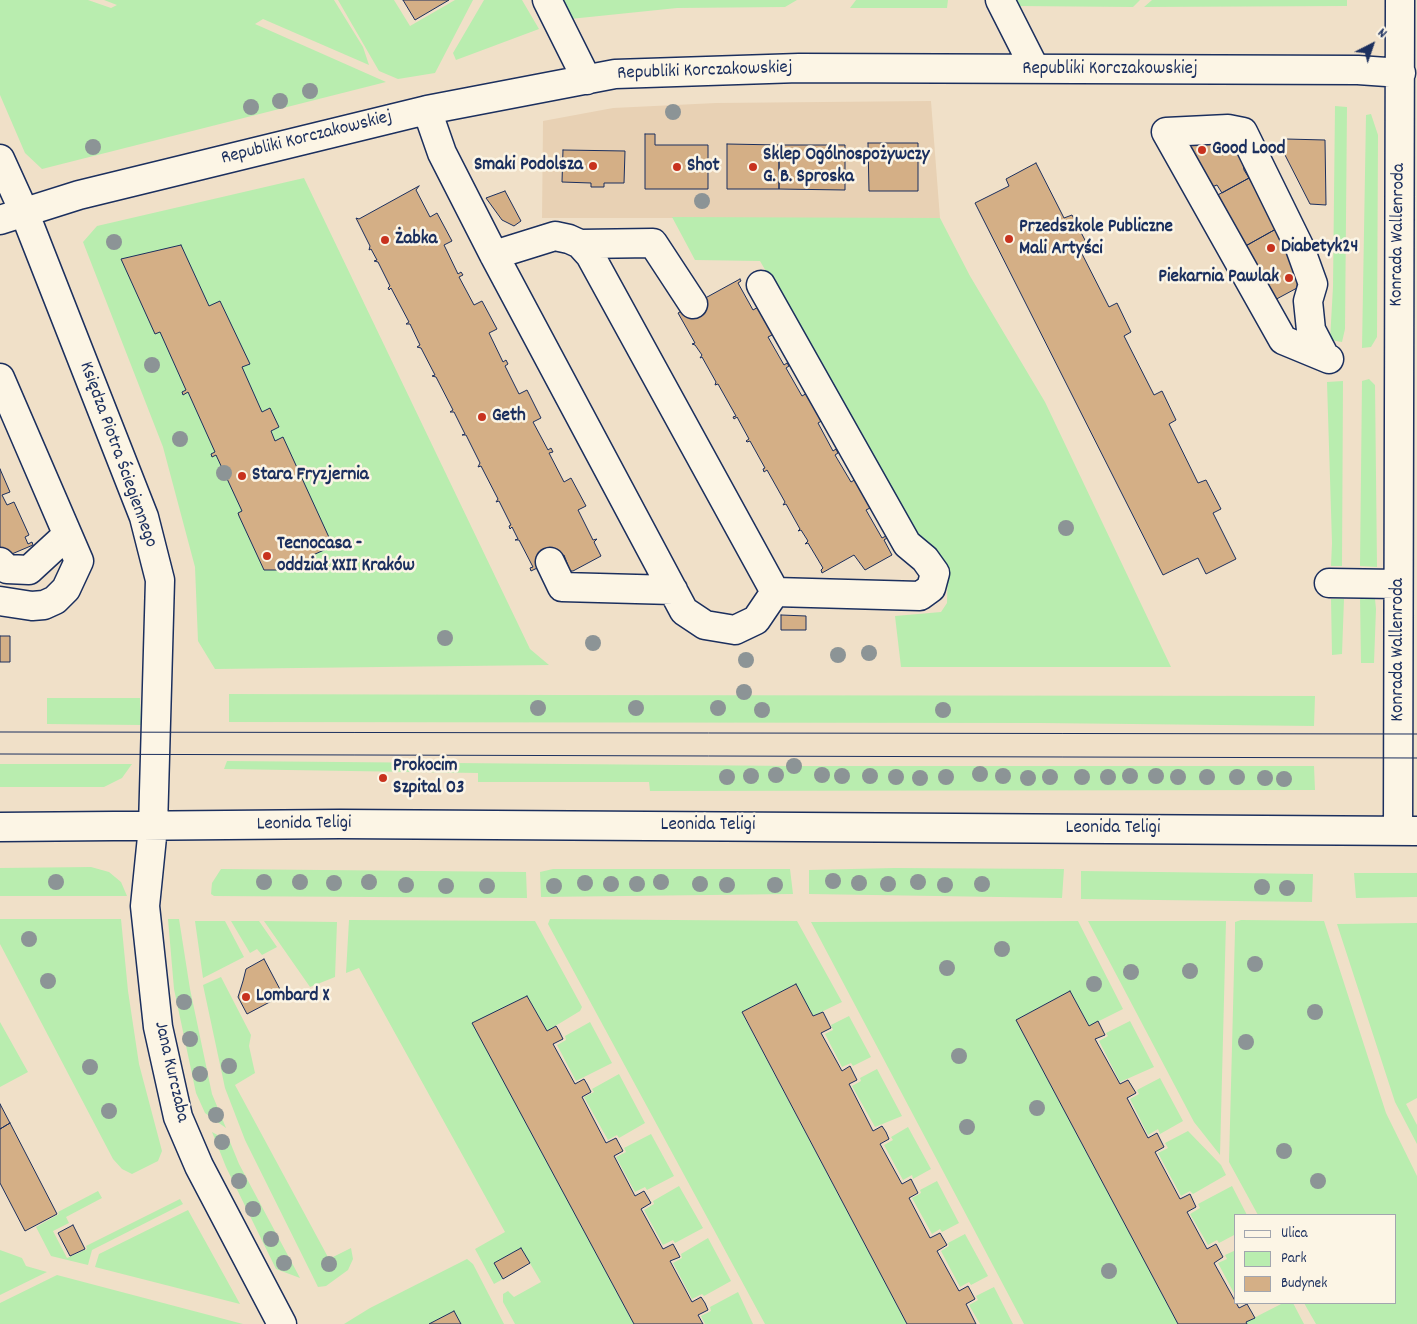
<!DOCTYPE html>
<html>
<head>
<meta charset="utf-8">
<style>
	body { margin:0 }
	#map { position:relative; width:1417px; height:1324px; overflow:hidden; background:#f0e0c8; font-family:Dekko,sans-serif }
	canvas { display:block }
	.legend { position:absolute; left:1234px; top:1214px; width:162px; height:90px; box-sizing:border-box; background:#fcf5e5; border:1px solid #a2a6af; margin:0; padding:6px 9px; list-style:none; font-size:15px; color:#1b2f5e }
	.legend li { display:flex; align-items:center; gap:10px; height:25px }
	.legend b { width:25px; border:1px solid #a2a6af }
	.north { position:absolute; left:1347px; top:20px; width:50px; height:50px; -webkit-text-stroke:4px #fcf5e5; paint-order:stroke; rotate:41deg; font-size:14px; font-weight:700; line-height:20px; text-align:center; color:#1b2f5e }
	.north::after { content:''; display:block; margin:auto; width:18px; height:22px; background:#1b2f5e; clip-path:polygon(50% 0,100% 100%,50% 72%,0 100%) }
</style>
</head>
<body>
<div id="map">
<canvas width="1417" height="1324"></canvas>
<ul class="legend">
<li><b style="height:6px;background:#fcf5e5"></b>Ulica</li>
<li><b style="height:14px;background:#b9edaf"></b>Park</li>
<li><b style="height:14px;background:#d4af86"></b>Budynek</li>
</ul>
<div class="north">N</div>
</div>
<script>
const c = document.querySelector('canvas').getContext('2d');
c.lineJoin = 'round';
function fillPath(path, color) {
  c.fillStyle = color;
  c.fill(path, 'evenodd');
}
function poly(rows) {
  const path = new Path2D();
  for (const r of rows) {
    path.moveTo(r[0], r[1]);
    for (let i = 2; i < r.length; i += 2) path.lineTo(r[i], r[i + 1]);
  }
  return path;
}
function trace(path, color, width, dash) {
  c.strokeStyle = color;
  c.lineWidth = width;
  c.lineCap = dash ? 'butt' : 'round';
  c.setLineDash(dash || []);
  c.stroke(path);
}
function drawText(font, color, halo, rows, align = 'center') {
  c.font = font + ' Dekko,sans-serif';
  c.lineWidth = 5;
  c.setLineDash([]);
  c.textBaseline = 'middle';
  c.strokeStyle = halo;
  c.fillStyle = color;
  for (const [text, x, y, turn = 0] of rows) {
    c.save();
    c.translate(x, y);
    c.rotate((+turn || 0) * Math.PI / 180);
    c.textAlign = isNaN(turn) ? turn : align;
    if (halo) c.strokeText(text, 0, 0);
    c.fillText(text, 0, 0);
    c.restore();
  }
}
fillPath(poly([
	[931,101,940,218,542,218,543,121,613,108,716,103]
]), '#e8d1b4');
fillPath(poly([
	[0,0,88,0,111,8,117,5,104,0,334,0,363,47,369,65,263,19,255,24,386,82,42,169,25,153,0,95],
	[338,0,394,0,410,26,455,0,473,0,435,73,398,79,379,71],
	[484,0,522,0,539,29,456,60,453,53],
	[561,0,797,0,785,7,677,8,570,19],
	[856,0,948,0,947,8,850,8],
	[1014,0,1140,0,1133,7,1017,6],
	[1152,0,1347,0,1347,6,1144,7],
	[1335,106,1347,107,1345,329,1342,342,1330,340,1333,287],
	[1371,114,1378,135,1377,337,1371,347,1362,348,1366,115],
	[304,178,530,649,549,665,215,669,198,641,195,567,163,447,83,242,97,226],
	[672,217,940,218,970,276,1045,402,1171,667,901,667,895,616,941,612,947,603,948,567,919,535,760,261,695,260],
	[1369,379,1375,385,1377,567,1360,566,1362,381],
	[1343,381,1342,566,1331,566,1332,543,1327,382],
	[1370,596,1375,599,1376,609,1374,663,1361,663,1360,597],
	[1331,599,1344,599,1342,654,1332,655],
	[229,694,559,695,1315,696,1314,726,1041,723,229,722],
	[47,698,140,698,141,725,47,724],
	[227,761,794,766,1314,766,1315,790,650,791,649,782,478,782,478,773,224,769],
	[0,764,132,764,122,778,104,787,0,787],
	[91,867,109,872,121,882,127,896,0,896,0,868],
	[894,868,1064,869,1062,898,809,894,809,870],
	[221,869,526,872,527,898,214,896,211,894,212,883],
	[553,869,790,869,793,894,541,897,540,872],
	[1081,871,1313,874,1312,902,1081,899],
	[1354,873,1417,873,1417,897,1356,898],
	[0,919,121,919,128,991,139,1064,162,1151,158,1161,132,1174,122,1169,113,1159,0,944],
	[168,919,179,919,190,989,212,1094,226,1128,205,1113,196,1093,174,989],
	[550,919,797,921,842,1002,813,1016,795,984,742,1013,907,1324,765,1324,548,924],
	[349,920,535,921,582,1007,580,1011,547,1031,527,996,473,1023,634,1324,515,1324,503,1302,503,1294,508,1291,514,1297,541,1282,521,1248,494,1263,503,1279,494,1284,475,1249,505,1232,359,968,346,973],
	[1241,920,1324,921,1386,1113,1417,1176,1417,1324,1316,1324,1304,1303,1396,1303,1396,1215,1258,1215,1229,1162,1235,931,1235,922],
	[195,921,225,921,244,957,203,978],
	[231,921,259,921,277,947,262,955,257,949,250,953],
	[264,921,337,922,335,977,310,987],
	[1078,921,1123,1009,1089,1026,1070,991,1016,1020,1178,1324,1024,1324,811,922],
	[1088,921,1226,921,1220,1155,1194,1122],
	[1417,923,1417,1098,1406,1104,1417,1125,1417,1144,1395,1102,1337,924],
	[221,977,251,1035,249,1046,255,1073,235,1085,329,1259,351,1248,353,1259,348,1270,326,1286,318,1287,245,1140,225,1088,203,985],
	[849,1016,871,1057,853,1066,851,1063,842,1067,825,1034,833,1030,831,1025],
	[1130,1021,1154,1067,1120,1082,1099,1041,1108,1036,1106,1033],
	[0,1022,28,1072,0,1087],
	[590,1022,612,1063,576,1081,557,1045,566,1040,565,1036],
	[877,1069,902,1116,875,1127,852,1086,861,1081,860,1078],
	[619,1074,645,1123,619,1138,617,1135,608,1140,584,1097,594,1092,592,1089],
	[1160,1078,1183,1121,1160,1134,1158,1129,1148,1135,1130,1099,1139,1094,1137,1090],
	[908,1127,931,1169,913,1179,912,1175,903,1180,884,1145,893,1140,891,1137],
	[1188,1131,1221,1165,1226,1175,1193,1194,1190,1191,1181,1196,1158,1153,1168,1148,1165,1143],
	[212,1132,230,1142,239,1164,300,1278,276,1269,226,1167],
	[651,1134,674,1176,647,1190,645,1187,635,1192,616,1157,626,1152,624,1148],
	[937,1181,959,1223,942,1232,940,1229,932,1234,912,1198,921,1193,920,1190],
	[679,1186,703,1228,675,1243,673,1240,663,1245,644,1210,654,1204,653,1201],
	[1232,1186,1247,1215,1236,1215,1236,1234,1219,1243,1217,1240,1208,1245,1190,1214,1200,1208,1198,1204],
	[98,1191,102,1198,66,1217,69,1223,53,1231,67,1258,87,1249,86,1246,180,1199,183,1204,92,1250,88,1265,51,1256,36,1227,59,1214,58,1212],
	[188,1210,240,1304,95,1267,99,1254],
	[965,1234,988,1276,971,1285,969,1282,960,1287,941,1251,949,1246,948,1243],
	[708,1238,731,1281,704,1296,702,1294,692,1299,673,1263,682,1258,681,1254],
	[0,1250,22,1258,26,1266,47,1272,0,1295],
	[1236,1250,1236,1297,1218,1263,1227,1259,1225,1255],
	[467,1259,473,1264,504,1324,461,1324,454,1311,429,1324,344,1324,370,1308],
	[57,1275,243,1324,0,1324,0,1303],
	[994,1287,1013,1324,980,1324,969,1305,978,1300,976,1296],
	[738,1292,753,1324,705,1324,701,1316,711,1311,710,1307],
	[1283,1303,1293,1303,1304,1324,1247,1324,1246,1322]
]), '#b9edaf');
const building = poly([
	[403,0,449,0,415,20,403,0],
	[645,134,655,134,655,145,708,145,708,189,645,189,645,134],
	[1183,139,1239,139,1244,170,1249,178,1222,193,1217,185,1209,188,1183,139],
	[1286,139,1325,140,1326,205,1310,204,1285,155,1286,139],
	[868,143,918,143,918,191,869,191,868,143],
	[727,144,779,145,779,189,727,189,727,144],
	[779,145,845,145,845,190,779,189,779,145],
	[563,150,625,151,624,183,604,183,604,187,591,187,591,183,562,182,563,150],
	[1036,163,1064,218,1072,215,1087,244,1079,248,1109,307,1117,303,1131,332,1124,336,1154,395,1162,391,1176,420,1169,424,1198,483,1206,480,1221,509,1213,513,1236,559,1206,574,1198,558,1163,575,975,203,1009,186,1006,179,1036,163],
	[1249,178,1276,229,1242,248,1214,197,1249,178],
	[419,186,416,190,430,217,437,213,452,241,444,245,458,274,461,272,463,275,459,277,474,305,482,301,497,329,489,333,503,362,506,360,508,364,505,366,519,394,527,390,541,418,533,422,548,450,551,448,553,452,549,453,564,482,571,478,586,506,578,510,593,540,597,539,594,542,601,556,573,571,570,571,564,555,531,571,530,568,533,567,519,540,515,540,518,539,512,527,510,529,509,526,511,525,499,501,496,502,498,499,481,466,478,467,480,463,466,435,462,435,465,434,454,412,450,412,453,410,436,377,432,376,435,375,421,348,417,347,420,345,410,324,406,324,409,322,391,288,389,290,388,288,390,286,378,262,374,261,377,260,371,249,369,250,370,246,356,218,359,219,419,186],
	[505,191,521,221,514,226,502,220,486,198,505,191],
	[1276,229,1298,268,1297,288,1271,302,1242,248,1276,229],
	[181,245,209,306,220,301,250,364,242,367,262,412,270,408,279,427,271,431,275,441,283,437,333,546,313,555,318,566,327,563,331,570,264,570,239,516,238,513,242,511,216,455,212,457,211,454,215,452,188,392,183,395,182,392,186,390,160,332,155,334,121,259,181,245],
	[740,279,741,281,738,283,753,310,760,306,776,333,768,337,784,365,787,363,789,366,786,368,802,396,809,392,825,419,818,423,833,451,836,449,838,453,835,455,851,482,858,478,874,506,866,510,882,538,886,536,887,538,884,540,892,555,865,570,854,555,822,573,821,570,823,568,808,543,805,544,808,541,801,530,798,531,800,529,786,504,783,505,785,502,767,470,764,472,763,469,765,468,750,441,747,442,746,441,749,439,737,417,734,419,733,417,736,416,718,384,715,385,716,382,702,357,700,358,702,355,695,345,692,344,695,343,678,313,740,279],
	[0,469,10,492,2,495,7,505,14,502,29,535,25,537,28,544,32,542,33,545,0,559,0,469],
	[781,615,806,616,806,630,781,630,781,615],
	[0,636,10,636,10,662,0,662,0,636],
	[264,959,283,995,247,1014,238,997,243,981,246,969,264,959],
	[796,984,813,1016,823,1012,831,1028,821,1033,842,1071,850,1066,857,1080,849,1084,873,1131,882,1126,886,1132,889,1139,880,1144,902,1184,911,1179,918,1193,909,1198,930,1238,940,1233,947,1245,937,1251,959,1291,968,1286,975,1299,966,1304,976,1324,907,1324,742,1012,796,984],
	[1070,991,1089,1026,1098,1021,1105,1035,1095,1039,1120,1084,1128,1080,1136,1093,1127,1098,1148,1138,1157,1133,1164,1147,1155,1152,1180,1199,1190,1194,1196,1207,1187,1212,1207,1249,1216,1244,1223,1257,1214,1263,1239,1308,1247,1304,1255,1318,1246,1322,1247,1324,1178,1324,1016,1020,1070,991],
	[527,996,547,1031,556,1026,559,1031,563,1039,553,1044,575,1084,584,1079,587,1084,591,1092,582,1097,606,1143,616,1138,623,1151,614,1156,635,1196,644,1191,651,1203,641,1209,663,1249,673,1244,680,1257,670,1261,692,1302,701,1297,705,1303,708,1310,698,1315,703,1324,634,1324,472,1023,527,996],
	[0,1104,10,1123,0,1129,0,1104],
	[10,1123,57,1214,25,1231,0,1183,0,1129,10,1123],
	[73,1225,85,1249,70,1256,58,1233,73,1225],
	[521,1248,530,1263,503,1279,494,1263,521,1248],
	[454,1311,461,1324,429,1324,454,1311]
]);
fillPath(building, '#d4af86');
trace(building, '#1b2f5e', 1);
const minor = poly([
	[547,0,587,80],
	[1000,0,1035,69],
	[427,110,442,153,494,255,684,611,705,625,735,630,756,620,775,592,920,596,931,588,935,573,925,559,907,544,761,285],
	[0,159,25,214,144,517,160,580,153,827,145,906,158,1027,178,1117,199,1166,282,1324],
	[0,220,79,195,427,110,615,74,799,68,1358,70,1401,73],
	[580,244,653,243,693,304],
	[494,255,555,236,569,239,580,244,590,255,775,592],
	[1325,357,1311,330,1308,301,1313,284,1300,248,1243,132,1228,129,1166,132,1283,340,1329,359],
	[0,378,79,561,66,589,55,600,44,605,32,606,0,601],
	[0,562,7,569,29,570,67,535],
	[550,562,562,587,673,590],
	[1329,583,1398,584],
	[0,827,340,824,1417,831],
	[1398,831,1400,0]
]);
trace(minor, '#1b2f5e', 31);
trace(minor, '#fcf5e5', 28);
trace(poly([
	[0,732,1417,734],
	[0,754,1417,758]
]), '#1b2f5e', 1);
c.fillStyle = '#8c9496';
for (const [x, y] of [
	[310,91],
	[280,101],
	[251,107],
	[673,112],
	[93,147],
	[702,201],
	[114,242],
	[152,365],
	[180,439],
	[224,473],
	[1066,528],
	[445,638],
	[593,643],
	[869,653],
	[838,655],
	[746,660],
	[744,692],
	[538,708],
	[636,708],
	[718,708],
	[762,710],
	[943,710],
	[794,766],
	[980,774],
	[776,775],
	[822,775],
	[751,776],
	[842,776],
	[870,776],
	[1003,776],
	[1130,776],
	[1156,776],
	[727,777],
	[896,777],
	[946,777],
	[1050,777],
	[1082,777],
	[1108,777],
	[1178,777],
	[1207,777],
	[1237,777],
	[920,778],
	[1028,778],
	[1265,778],
	[1284,779],
	[833,881],
	[56,882],
	[264,882],
	[300,882],
	[369,882],
	[661,882],
	[918,882],
	[334,883],
	[585,883],
	[859,883],
	[611,884],
	[637,884],
	[700,884],
	[888,884],
	[982,884],
	[406,885],
	[727,885],
	[775,885],
	[945,885],
	[446,886],
	[487,886],
	[554,886],
	[1262,887],
	[1287,888],
	[29,939],
	[1002,949],
	[1255,964],
	[947,968],
	[1190,971],
	[1131,972],
	[48,981],
	[1094,984],
	[184,1002],
	[1315,1012],
	[190,1039],
	[1246,1042],
	[959,1056],
	[229,1066],
	[90,1067],
	[200,1074],
	[1037,1108],
	[109,1111],
	[216,1115],
	[967,1127],
	[222,1142],
	[1284,1151],
	[239,1181],
	[1318,1181],
	[253,1209],
	[271,1239],
	[284,1263],
	[329,1264],
	[1109,1271]
]) {
  c.beginPath();
  c.arc(x, y, 8, 0, 2 * Math.PI);
  c.fill();
}
for (const [x, y, r, color] of [
	[1202,150,5,"#c8321e"],
	[593,166,5,"#c8321e"],
	[677,167,5,"#c8321e"],
	[753,167,5,"#c8321e"],
	[1009,239,5,"#c8321e"],
	[385,240,5,"#c8321e"],
	[1271,248,5,"#c8321e"],
	[1289,278,5,"#c8321e"],
	[482,417,5,"#c8321e"],
	[242,476,5,"#c8321e"],
	[267,556,5,"#c8321e"],
	[383,778,5,"#c8321e"],
	[246,997,5,"#c8321e"]
]) {
  const dot = new Path2D();
  dot.arc(x, y, r, 0, 2 * Math.PI);
  c.fillStyle = color;
  c.fill(dot);
  trace(dot, '#fcf5e5', 2);
}
drawText('19px', '#1b2f5e', '#fcf5e5', [
	["Republiki Korczakowskiej",1110,70],
	["Republiki Korczakowskiej",705,72,-2],
	["Republiki Korczakowskiej",307,139,-14],
	["Konrada Wallenroda",1399,235,-89],
	["Księdza Piotra Ściegiennego",117,455,70],
	["Konrada Wallenroda",1399,650,-90],
	["Leonida Teligi",304,825,-1],
	["Leonida Teligi",708,826],
	["Leonida Teligi",1113,829],
	["Jana Kurczaba",170,1072,77]
]);
drawText('bold 19px', '#1b2f5e', '#fcf5e5', [
	["Good Lood",1212,150],
	["Sklep Ogólnospożywczy",763,156],
	["G. B. Sproska",763,178],
	["Smaki Podolsza",583,166,"right"],
	["Shot",687,167],
	["Przedszkole Publiczne",1019,228],
	["Mali Artyści",1019,250],
	["Żabka",395,240],
	["Diabetyk24",1281,248],
	["Piekarnia Pawlak",1279,278,"right"],
	["Geth",492,417],
	["Stara Fryzjernia",252,476],
	["Tecnocasa -",277,545],
	["oddział XXII Kraków",277,567],
	["Prokocim",393,767],
	["Szpital 03",393,789],
	["Lombard X",256,997]
], 'left');
</script>
</body>
</html>
